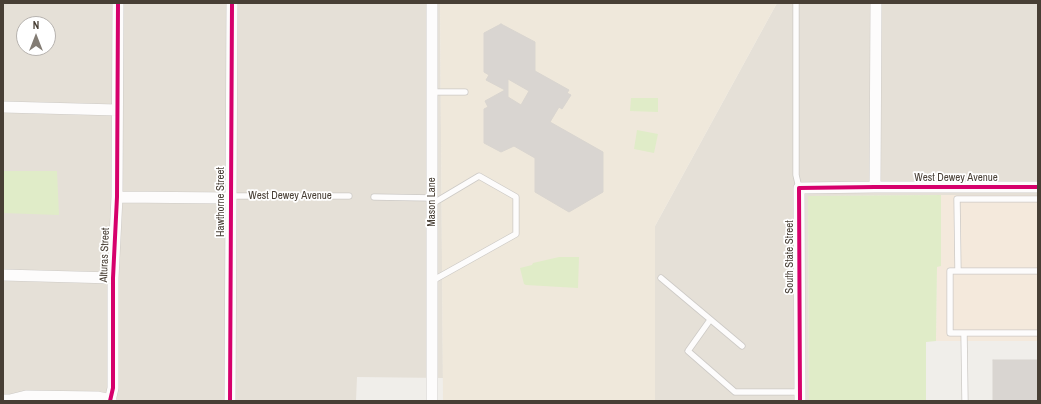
<!DOCTYPE html>
<html>
<head>
<meta charset="utf-8">
<style>
	body { margin:0 }
	#map { position:relative; width:1041px; height:404px; overflow:hidden; background:#f0eeea; font-family:"Archivo Narrow",sans-serif }
	canvas { display:block }
	.frame { position:absolute; inset:0; border:4px solid #483f35; pointer-events:none }
	.north { position:absolute; left:16px; top:16px; width:40px; height:40px; box-sizing:border-box; background:#fff; border:1px solid #b6b2ae; border-radius:50%; rotate:0deg; font-size:11px; font-weight:700; line-height:16px; text-align:center; color:#483f35 }
	.north::after { content:''; display:block; margin:auto; width:14px; height:18px; background:#837c74; clip-path:polygon(50% 0,100% 100%,50% 72%,0 100%) }
</style>
</head>
<body>
<div id="map">
<canvas width="1041" height="404"></canvas>
<div class="frame"></div>
<div class="north">N</div>
</div>
<script>
const c = document.querySelector('canvas').getContext('2d');
c.lineJoin = 'round';
function fillPath(path, color) {
  c.fillStyle = color;
  c.fill(path, 'evenodd');
}
function poly(rows) {
  const path = new Path2D();
  for (const r of rows) {
    path.moveTo(r[0], r[1]);
    for (let i = 2; i < r.length; i += 2) path.lineTo(r[i], r[i + 1]);
  }
  return path;
}
function trace(path, color, width, dash) {
  c.strokeStyle = color;
  c.lineWidth = width;
  c.lineCap = dash ? 'butt' : 'round';
  c.setLineDash(dash || []);
  c.stroke(path);
}
function drawText(font, color, halo, rows, align = 'center') {
  c.font = font + ' "Archivo Narrow",sans-serif';
  c.lineWidth = 3.5;
  c.setLineDash([]);
  c.textBaseline = 'middle';
  c.strokeStyle = halo;
  c.fillStyle = color;
  for (const [text, x, y, turn = 0] of rows) {
    c.save();
    c.translate(x, y);
    c.rotate((+turn || 0) * Math.PI / 180);
    c.textAlign = isNaN(turn) ? turn : align;
    if (halo) c.strokeText(text, 0, 0);
    c.fillText(text, 0, 0);
    c.restore();
  }
}
fillPath(poly([
	[3,3,440,3,443,378,357,377,356,401,3,401],
	[24,24,48,24,48,48,24,48],
	[777,3,1038,3,1038,195,808,196,809,401,655,401,655,226]
]), '#e5e0d7');
fillPath(poly([
	[941,195,1038,195,1038,341,936,341,937,266,941,266]
]), '#f4e9dc');
fillPath(poly([
	[440,3,777,3,655,226,655,401,443,401]
]), '#efe8db');
fillPath(poly([
	[631,98,658,98,658,112,630,111],
	[637,130,658,134,654,153,634,149],
	[3,171,57,171,59,215,3,213],
	[941,195,941,266,937,267,936,341,926,342,926,401,809,401,808,196],
	[559,257,579,257,578,288,526,285,524,284,520,268,532,265,533,263]
]), '#e0ecc8');
const building = poly([
	[501,24,535,42,535,71,569,90,567,93,571,95,562,109,559,107,550,122,603,152,603,192,569,212,535,192,535,158,514,146,501,152,484,143,484,109,488,107,485,101,505,90,486,80,489,75,484,72,484,33,501,24],
	[508,79,529,91,521,105,508,97,508,79],
	[993,360,1038,360,1038,401,993,401,993,360]
]);
fillPath(building, '#d9d5d1');
trace(building, '#d9d5d0', 1);
const lane = poly([
	[796,3,796,175,799,188],
	[432,92,465,92],
	[230,196,349,196],
	[374,197,432,198],
	[432,204,479,176,516,197,516,234,432,281],
	[958,271,957,199,1038,199],
	[1038,271,950,271,950,333,1038,333],
	[661,278,742,346],
	[710,320,688,351,735,392,799,392],
	[964,333,965,401]
]);
const street = poly([
	[3,107,117,110],
	[875,187,876,3],
	[117,197,230,198],
	[3,275,113,278],
	[3,400,10,400,26,396,97,397,111,400],
	[110,401,113,388,113,278,117,197,118,3],
	[230,401,232,3],
	[432,401,432,3],
	[800,401,799,188,875,187,1038,187]
]);
trace(lane, '#cdcac6', 7);
trace(street, '#cdcac6', 12);
trace(lane, '#fdfcfc', 5.5);
trace(street, '#fdfcfc', 11);
trace(poly([
	[110,401,113,388,113,278,117,197,118,3],
	[230,401,232,3],
	[800,401,799,188,875,187,1038,187]
]), '#d6006c', 4);
drawText('11px', '#483f35', '#fff', [
	["West Dewey Avenue",956,178],
	["West Dewey Avenue",290,196],
	["Hawthorne Street",221,202,-90],
	["Mason Lane",432,202,-90],
	["Alturas Street",105,255,-88],
	["South State Street",790,257,-90]
]);
</script>
</body>
</html>
